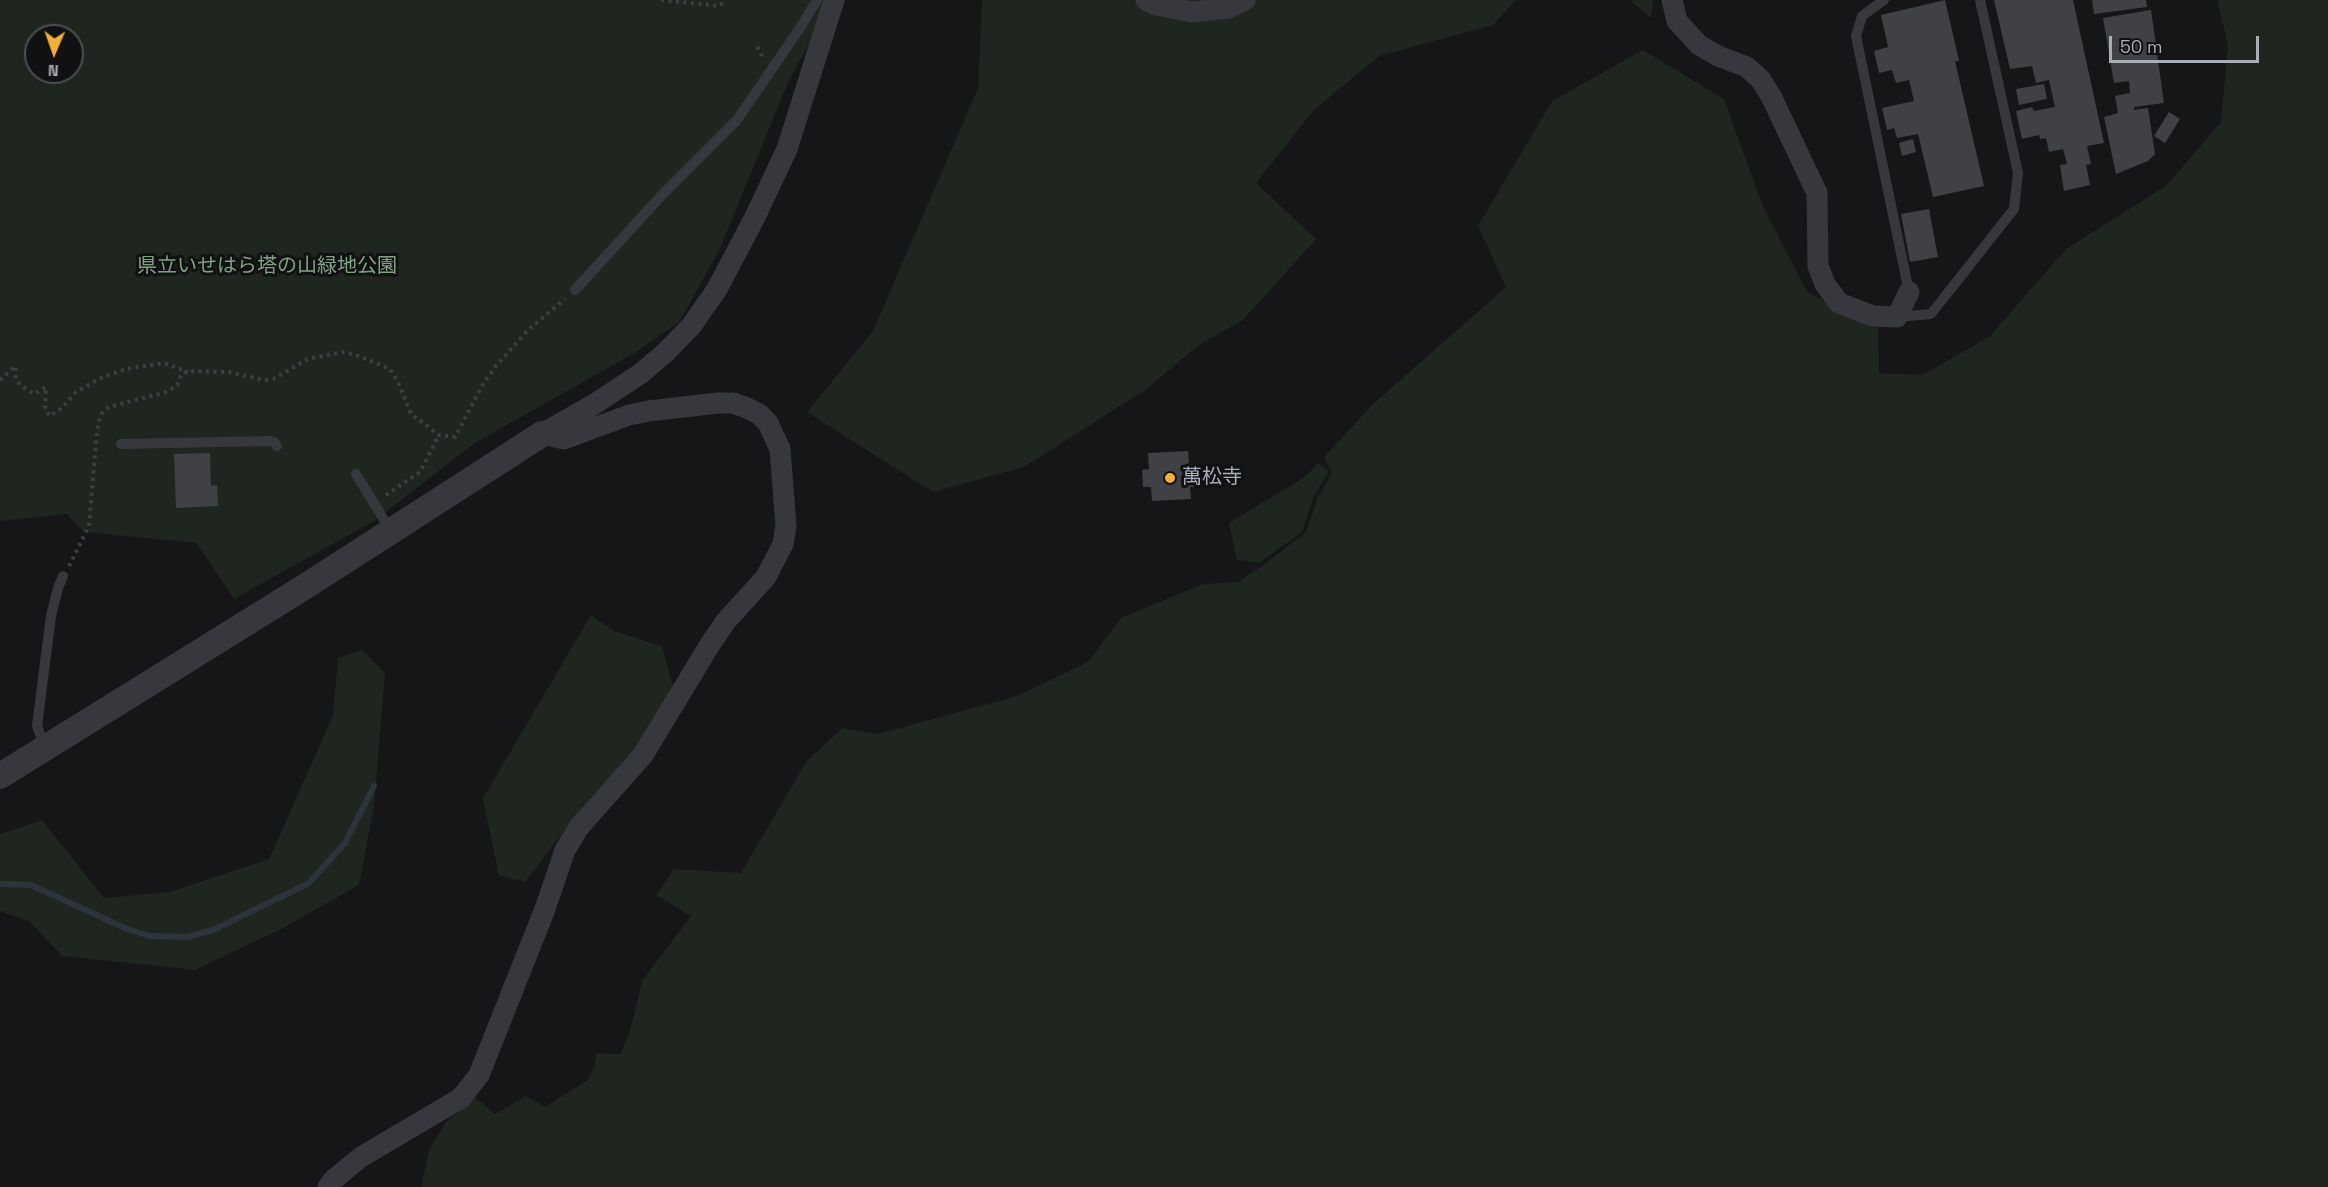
<!DOCTYPE html>
<html>
<head>
<meta charset="utf-8">
<style>
	body { margin:0 }
	#map { position:relative; width:2328px; height:1187px; overflow:hidden; background:#161618; font-family:"Space Grotesk",sans-serif }
	canvas { display:block }
	.north { position:absolute; left:24px; top:24px; width:60px; height:60px; box-sizing:border-box; background:#111113; border:2px solid #4d4f55; border-radius:50%; rotate:182deg; font-size:16px; font-weight:700; line-height:24px; text-align:center; color:#a8adb8 }
	.north::after { content:''; display:block; margin:auto; width:21px; height:27px; background:#f2b134; clip-path:polygon(50% 0,100% 100%,50% 72%,0 100%) }
	.scale { position:absolute; left:2109px; top:36px; width:150px; height:27px; box-sizing:border-box; border:3px solid #a8adb8; border-top:0; padding-left:8px; font-size:18px; line-height:21px; white-space:nowrap; color:#a8adb8; -webkit-text-stroke:4px #111113; paint-order:stroke }
</style>
</head>
<body>
<div id="map">
<canvas width="2328" height="1187"></canvas>
<div class="north">N</div>
<div class="scale">50 m</div>
</div>
<script>
const c = document.querySelector('canvas').getContext('2d');
c.lineJoin = 'round';
function fillPath(path, color) {
  c.fillStyle = color;
  c.fill(path, 'evenodd');
}
function poly(rows) {
  const path = new Path2D();
  for (const r of rows) {
    path.moveTo(r[0], r[1]);
    for (let i = 2; i < r.length; i += 2) path.lineTo(r[i], r[i + 1]);
  }
  return path;
}
function trace(path, color, width, dash) {
  c.strokeStyle = color;
  c.lineWidth = width;
  c.lineCap = dash ? 'butt' : 'round';
  c.setLineDash(dash || []);
  c.stroke(path);
}
function drawText(font, color, halo, rows, align = 'center') {
  c.font = font + ' "Space Grotesk","Noto Sans JP",sans-serif';
  c.lineWidth = 6;
  c.setLineDash([]);
  c.textBaseline = 'middle';
  c.strokeStyle = halo;
  c.fillStyle = color;
  for (const [text, x, y, turn = 0] of rows) {
    c.save();
    c.translate(x, y);
    c.rotate((+turn || 0) * Math.PI / 180);
    c.textAlign = isNaN(turn) ? turn : align;
    if (halo) c.strokeText(text, 0, 0);
    c.fillText(text, 0, 0);
    c.restore();
  }
}
fillPath(poly([
	[0,0,834,0,789,80,719,251,679,322,631,355,475,443,374,521,234,599,197,543,84,532,67,514,0,521],
	[36,36,72,36,72,72,36,72],
	[982,0,1516,0,1493,25,1379,56,1314,110,1256,183,1316,239,1243,320,1199,345,1145,390,1024,467,933,492,807,412,873,331,978,88],
	[1630,0,1653,0,1651,18],
	[2217,0,2328,0,2328,1187,421,1187,429,1150,446,1122,475,1097,495,1114,526,1096,545,1107,589,1079,595,1063,596,1053,621,1054,631,1028,642,981,691,916,656,895,674,869,741,873,806,762,842,728,878,734,1017,696,1088,662,1121,618,1203,584,1238,582,1262,566,1306,532,1318,497,1332,473,1324,457,1372,405,1506,287,1478,226,1552,101,1643,50,1724,99,1763,207,1807,292,1878,327,1879,373,1923,375,1990,336,2066,249,2166,186,2221,122,2228,45],
	[1318,463,1329,471,1314,496,1302,532,1259,563,1237,560,1229,523,1305,477],
	[591,615,614,631,662,646,673,687,643,740,582,807,525,882,499,876,483,798],
	[362,650,385,673,374,806,359,885,283,928,195,970,62,956,29,921,0,911,0,834,42,820,104,898,169,892,269,859,333,715,338,658]
]), '#1e261f');
trace(poly([
	[0,884,31,885,127,929,150,936,187,937,213,930,309,883,345,843,374,786]
]), '#2c353c', 6);
fillPath(poly([
	[1945,0,1959,61,1955,61,1984,186,1933,197,1918,134,1897,138,1894,128,1887,130,1882,108,1914,101,1909,80,1896,83,1892,70,1879,73,1874,51,1888,47,1881,15],
	[1994,0,2073,0,2104,143,2087,146,2091,164,2086,165,2090,185,2064,191,2060,165,2067,164,2063,149,2049,152,2046,138,2040,139,2039,135,2022,139,2016,111,2032,107,2034,111,2055,107,2049,80,2036,83,2032,66,2010,69],
	[2092,0,2146,0,2147,7,2094,14],
	[2151,10,2164,103,2134,107,2134,110,2148,108,2155,154,2148,161,2116,174,2104,117,2118,113,2115,96,2130,93,2129,81,2114,83,2103,18],
	[2044,84,2047,99,2019,105,2016,89],
	[2169,112,2180,119,2165,143,2154,136],
	[1913,139,1916,152,1902,156,1899,143],
	[1929,209,1938,257,1910,262,1901,214],
	[1188,451,1189,464,1193,464,1194,487,1190,487,1191,499,1152,501,1151,487,1143,487,1142,470,1149,469,1148,453],
	[210,453,211,486,217,485,218,506,176,508,174,454]
]), '#404145');
trace(poly([
	[661,0,719,6,726,0],
	[757,47,763,57],
	[0,380,15,366,16,380,23,387,34,394,46,387,45,409,50,416,62,408,76,392,101,378,126,369,164,363,188,372],
	[386,495,420,472,439,435],
	[69,566,89,526,97,430,101,414,109,407,167,392,177,385,182,373,194,371,228,372,264,380,273,379,308,359,342,352,359,356,390,369,398,382,411,414,439,435,455,437,482,386,496,366,528,330,565,299]
]), '#3d3f44', 4, [3, 4.5]);
trace(poly([
	[1884,0,1862,16,1856,36,1909,292],
	[575,290,661,196,737,120,802,25,817,0],
	[1897,317,1931,314,2014,209,2018,173,1980,0],
	[121,444,269,441,274,442,277,446],
	[356,474,391,531],
	[45,748,37,726,51,616,58,588,63,576]
]), '#37383d', 10);
trace(poly([
	[1146,0,1156,5,1192,12,1228,8,1245,0],
	[1672,0,1677,21,1699,45,1718,56,1747,67,1761,80,1772,98,1817,193,1818,266,1825,284,1839,303,1873,316,1897,317,1909,292],
	[542,434,593,405,640,374,666,352,692,325,717,289,755,217,787,149,834,0],
	[328,1187,333,1180,361,1157,461,1098,479,1075,545,909,565,850,579,827,643,755,709,646,726,621,766,577,783,544,786,526,780,449,768,423,759,414,747,408,733,403,718,403,649,411,629,415,564,439,542,434]
]), '#37383d', 21);
trace(poly([
	[0,776,306,586,542,434]
]), '#37383d', 26);
for (const [x, y, r, color] of [
	[1170,478,6,"#f2b134"]
]) {
  const dot = new Path2D();
  dot.arc(x, y, r, 0, 2 * Math.PI);
  c.fillStyle = color;
  c.fill(dot);
  trace(dot, '#111113', 2);
}
drawText('20px', '#7fa381', '#111113', [
	["県立いせはら塔の山緑地公園",267,267]
]);
drawText('20px', '#a8adb8', '#111113', [
	["萬松寺",1182,478]
], 'left');
</script>
</body>
</html>
